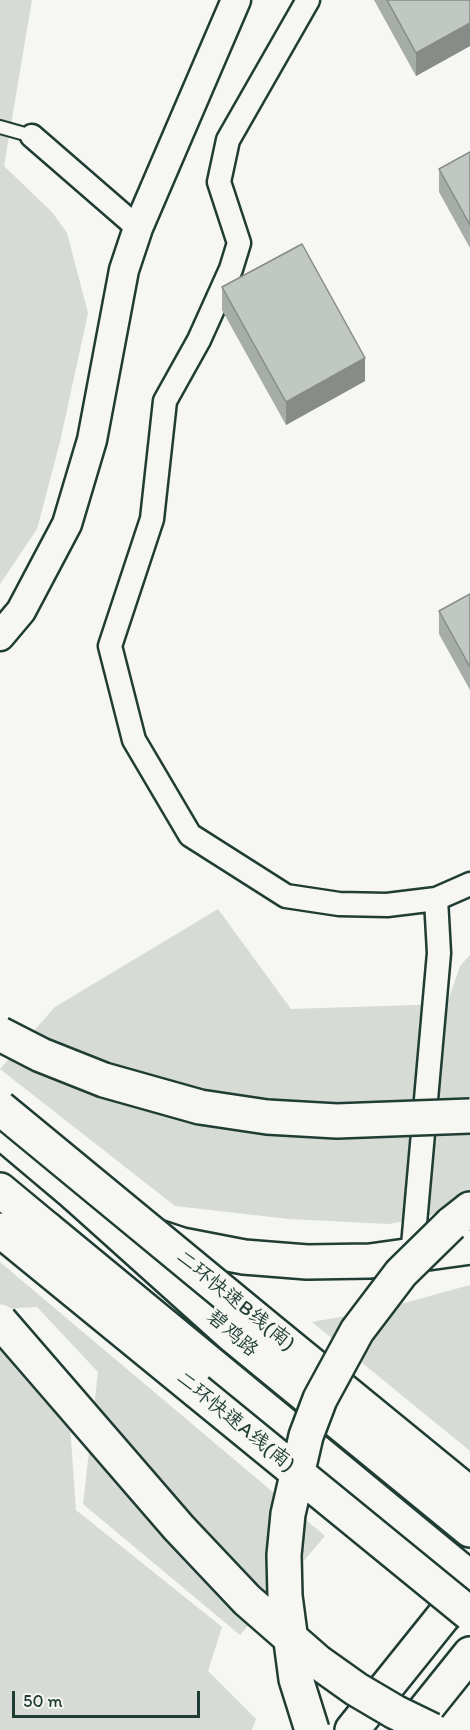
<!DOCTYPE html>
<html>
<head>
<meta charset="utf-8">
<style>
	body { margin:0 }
	#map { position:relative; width:470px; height:1730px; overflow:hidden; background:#f6f6f2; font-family:Itim,sans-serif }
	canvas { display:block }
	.scale { position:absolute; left:12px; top:1691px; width:188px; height:27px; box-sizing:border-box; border:3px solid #1f3d34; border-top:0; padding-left:8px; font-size:18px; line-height:21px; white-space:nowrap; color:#1f3d34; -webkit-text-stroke:4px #f6f6f2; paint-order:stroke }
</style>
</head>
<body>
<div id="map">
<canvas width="470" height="1730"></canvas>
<div class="scale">50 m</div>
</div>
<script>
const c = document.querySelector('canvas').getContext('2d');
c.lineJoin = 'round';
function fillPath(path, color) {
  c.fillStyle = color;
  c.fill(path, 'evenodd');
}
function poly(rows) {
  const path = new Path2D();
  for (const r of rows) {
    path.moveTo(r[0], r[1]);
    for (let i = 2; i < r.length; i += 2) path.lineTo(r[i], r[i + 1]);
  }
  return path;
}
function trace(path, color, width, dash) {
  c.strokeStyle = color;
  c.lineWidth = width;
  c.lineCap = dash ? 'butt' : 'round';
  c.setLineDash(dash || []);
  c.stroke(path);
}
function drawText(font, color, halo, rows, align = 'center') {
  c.font = font + ' Itim,"LXGW WenKai TC",sans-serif';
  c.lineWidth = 6;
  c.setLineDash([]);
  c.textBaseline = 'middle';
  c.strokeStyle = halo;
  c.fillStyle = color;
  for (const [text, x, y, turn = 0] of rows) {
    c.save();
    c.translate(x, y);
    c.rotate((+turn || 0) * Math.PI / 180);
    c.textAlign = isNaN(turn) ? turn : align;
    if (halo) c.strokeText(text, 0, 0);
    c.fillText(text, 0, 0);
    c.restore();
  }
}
fillPath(poly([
	[0,0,32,0,4,166,52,212,67,233,88,313,60,442,37,529,0,584],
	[218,909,291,1009,447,1004,460,966,470,955,470,1202,455,1210,389,1224,289,1219,175,1206,0,1069,55,1007],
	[0,1262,325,1536,240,1635,83,1504,98,1372,37,1307,0,1309],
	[470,1285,470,1451,312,1322,379,1310],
	[0,1347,70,1425,76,1510,222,1627,208,1671,256,1719,252,1730,0,1730]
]), '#d6dbd6');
const service = poly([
	[0,127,32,136]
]);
const minor = poly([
	[308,0,228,140,219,182,239,243,231,269,199,340,165,401,152,519,110,646,134,740,190,835,286,896,339,904,387,905,436,899,470,884],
	[32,136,138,228],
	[412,1257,439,953,436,899]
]);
const tertiary = poly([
	[0,636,21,611,67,524,92,440,124,270,138,228,236,0]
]);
const primary = poly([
	[76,1195,232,1335,470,1530],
	[47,1229,470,1578],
	[152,1235,182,1245,244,1257,307,1262,370,1261,470,1247],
	[352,1730,470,1583],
	[409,1730,470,1654]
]);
const trunk = poly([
	[0,1131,76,1195],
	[0,1190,47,1229],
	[451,1224,470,1209],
	[0,1230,197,1391],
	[256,1319,470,1494]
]);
trace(service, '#1f3d34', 16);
trace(minor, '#1f3d34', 27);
trace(tertiary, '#1f3d34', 33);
trace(primary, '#1f3d34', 38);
trace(trunk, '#1f3d34', 38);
trace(service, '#f6f6f2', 12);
trace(minor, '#f6f6f2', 22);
trace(tertiary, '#f6f6f2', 28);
trace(primary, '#f6f6f2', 33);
trace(trunk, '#f6f6f2', 33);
const trunkBridge = poly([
	[0,1034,41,1055,104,1080,200,1107,267,1117,337,1121,470,1116],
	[0,1108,256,1319],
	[0,1321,179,1528,247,1600,318,1662,356,1689,395,1712,432,1730],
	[197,1391,470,1614],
	[312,1730,296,1679,285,1596,284,1555,288,1514,306,1436,320,1399,357,1331,401,1273,451,1224]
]);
trace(trunkBridge, '#1f3d34', 38, []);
trace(trunkBridge, '#f6f6f2', 33);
fillPath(poly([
	[374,0,470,0,470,46,416,76],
	[470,152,470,248,439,192,439,169],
	[222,287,365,381,286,425,222,310],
	[470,594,470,690,439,634,439,611]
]), '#a6aca8');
fillPath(poly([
	[470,23,470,46,416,76,416,53],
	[365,358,365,381,286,425,286,402]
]), '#878c88');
const building = poly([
	[387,0,470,0,470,23,416,53,387,0],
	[470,152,470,225,439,169,470,152],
	[302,244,365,358,286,402,222,287,302,244],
	[470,594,470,667,439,611,470,594]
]);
fillPath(building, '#c1c8c3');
trace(building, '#878c88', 1.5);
drawText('20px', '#1f3d34', '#f6f6f2', [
	["二环快速B线(南)",235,1301,39],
	["碧鸡路",232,1334,41],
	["二环快速A线(南)",235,1422,39]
]);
</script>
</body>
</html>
